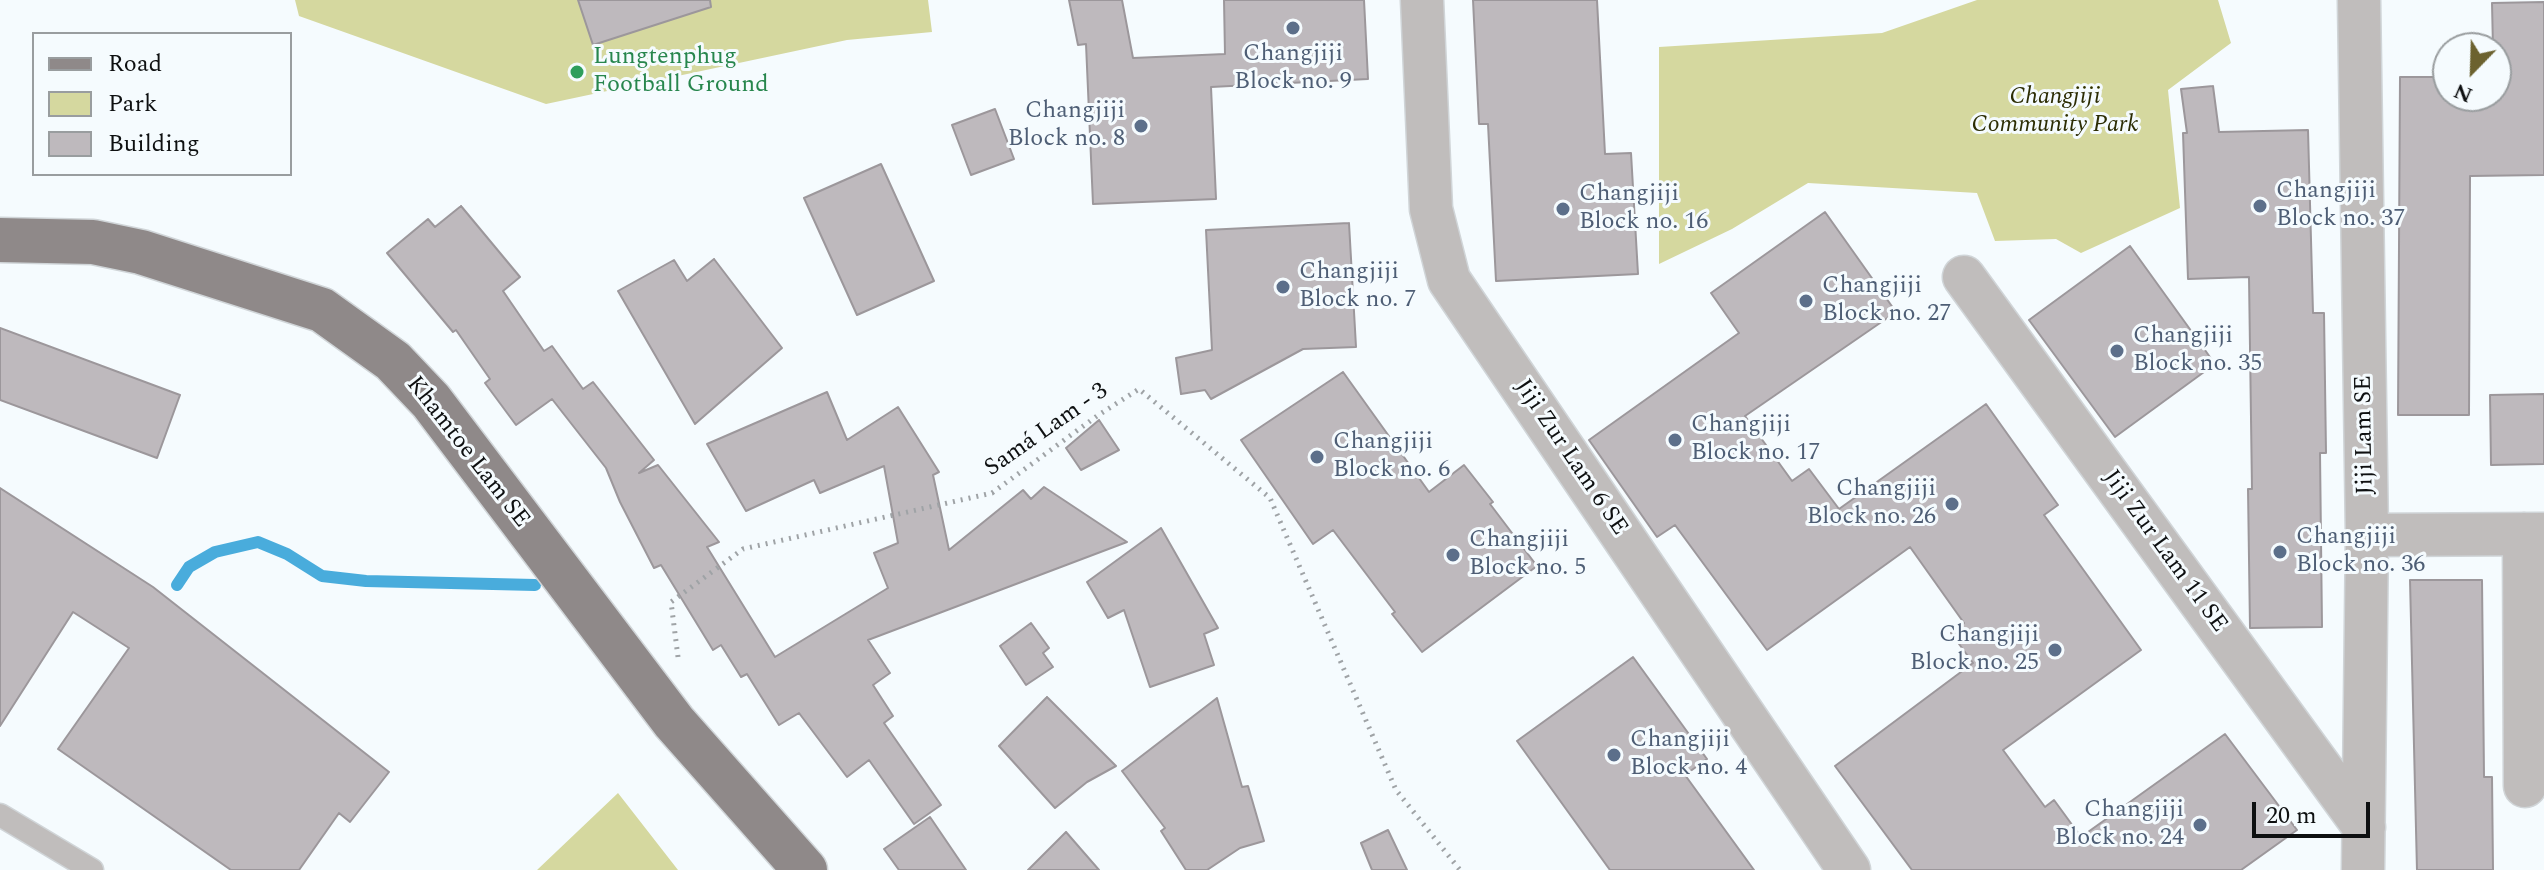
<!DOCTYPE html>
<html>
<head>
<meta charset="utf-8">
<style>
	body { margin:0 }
	#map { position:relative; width:2544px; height:870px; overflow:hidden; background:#f5fbfe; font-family:Spectral,serif }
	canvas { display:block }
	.legend { position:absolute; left:32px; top:32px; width:260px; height:144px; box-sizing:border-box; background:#f5fbfe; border:2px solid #999d9f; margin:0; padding:10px 14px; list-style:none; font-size:24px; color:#0e1011 }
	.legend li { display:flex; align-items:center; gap:16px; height:40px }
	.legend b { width:40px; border:2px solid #999d9f }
	.north { position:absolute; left:2432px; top:32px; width:80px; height:80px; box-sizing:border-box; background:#f5fbfe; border:2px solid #999d9f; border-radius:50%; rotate:203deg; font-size:22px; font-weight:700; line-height:32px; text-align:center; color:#0e1011 }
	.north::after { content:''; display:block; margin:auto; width:28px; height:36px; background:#6c622f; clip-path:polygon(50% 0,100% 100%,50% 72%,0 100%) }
	.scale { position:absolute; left:2252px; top:802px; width:118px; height:36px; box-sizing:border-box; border:4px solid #0e1011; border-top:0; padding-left:10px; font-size:24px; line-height:28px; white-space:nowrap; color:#0e1011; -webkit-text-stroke:6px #f5fbfe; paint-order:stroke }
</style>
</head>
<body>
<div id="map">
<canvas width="2544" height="870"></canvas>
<ul class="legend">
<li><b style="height:10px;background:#8f8989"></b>Road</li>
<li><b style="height:22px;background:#d5d89f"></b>Park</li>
<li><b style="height:22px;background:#beb9bd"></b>Building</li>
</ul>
<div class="north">N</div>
<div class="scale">20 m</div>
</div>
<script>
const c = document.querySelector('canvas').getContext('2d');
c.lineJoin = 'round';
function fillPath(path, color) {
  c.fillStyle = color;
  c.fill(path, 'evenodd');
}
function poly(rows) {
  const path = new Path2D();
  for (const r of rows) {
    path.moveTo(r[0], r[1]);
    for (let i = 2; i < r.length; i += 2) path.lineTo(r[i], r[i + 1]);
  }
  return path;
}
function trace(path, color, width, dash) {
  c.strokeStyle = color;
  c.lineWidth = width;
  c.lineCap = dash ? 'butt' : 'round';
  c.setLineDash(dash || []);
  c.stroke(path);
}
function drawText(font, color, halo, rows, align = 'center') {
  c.font = font + ' Spectral,serif';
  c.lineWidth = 6;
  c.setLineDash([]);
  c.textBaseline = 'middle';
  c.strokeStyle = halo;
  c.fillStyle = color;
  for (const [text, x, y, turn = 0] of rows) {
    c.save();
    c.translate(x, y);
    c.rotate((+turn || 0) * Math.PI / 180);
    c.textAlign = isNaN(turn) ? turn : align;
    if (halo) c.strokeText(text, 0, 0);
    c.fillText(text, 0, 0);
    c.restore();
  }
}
fillPath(poly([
	[295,0,928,0,932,32,847,40,546,104,299,16],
	[1977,0,2218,0,2231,43,2168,90,2180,208,2081,253,2056,239,1995,241,1977,193,1808,183,1732,229,1659,264,1659,47,1882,33],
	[618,793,678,870,537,870]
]), '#d5d89f');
trace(poly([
	[177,585,189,567,215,552,258,542,287,554,322,576,366,581,535,585]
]), '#49acdc', 12);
const building = poly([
	[578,0,710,0,711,7,593,45,578,0],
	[1069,0,1122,0,1133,58,1225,54,1224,0,1364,0,1368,79,1211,87,1216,199,1093,204,1086,44,1078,45,1069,0],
	[1473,0,1597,0,1605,154,1631,153,1638,274,1496,281,1488,124,1479,124,1473,0],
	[2544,2,2544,175,2470,176,2469,415,2398,415,2400,77,2448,77,2448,96,2496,96,2496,48,2493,48,2492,3,2544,2],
	[2213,86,2219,132,2308,130,2313,313,2324,313,2326,453,2320,453,2322,627,2250,628,2248,489,2252,489,2249,277,2188,279,2183,133,2187,133,2181,89,2213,86],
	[995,109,1014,159,971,175,952,125,995,109],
	[881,164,934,281,857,315,804,198,881,164],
	[461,206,520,277,503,291,544,351,552,346,583,389,593,382,654,460,639,473,658,465,719,542,707,547,775,657,888,588,874,553,898,543,884,466,820,493,814,480,746,511,707,444,827,392,847,440,898,407,939,472,933,475,949,550,1023,490,1031,499,1044,487,1127,542,868,640,890,673,873,685,893,716,884,723,941,805,914,824,869,760,847,777,799,713,779,725,747,674,741,677,721,645,713,650,661,565,654,568,620,502,606,468,552,399,516,425,485,383,490,379,456,330,453,332,387,253,428,219,435,227,461,206],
	[1825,212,1896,312,1745,416,1792,481,1809,469,1839,509,1986,404,2058,505,2044,515,2141,650,2003,750,2045,807,2054,800,2081,837,2225,734,2297,830,2241,870,1912,870,1835,766,1973,663,1951,633,1964,623,1910,547,1767,650,1675,525,1657,537,1589,440,1739,333,1711,293,1825,212],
	[1349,223,1356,347,1303,349,1211,399,1205,390,1181,394,1176,358,1212,350,1206,230,1349,223],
	[2130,246,2215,364,2115,437,2029,320,2130,246],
	[714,259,782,348,695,424,618,291,674,260,687,281,714,259],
	[0,328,180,395,157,458,0,400,0,328],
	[1343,372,1429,492,1464,465,1493,502,1490,504,1537,566,1422,652,1392,614,1395,612,1333,530,1313,544,1241,440,1343,372],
	[2544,394,2544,464,2491,465,2490,395,2544,394],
	[1099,420,1119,450,1081,470,1066,448,1099,420],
	[0,488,153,587,389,772,350,822,339,813,299,870,231,870,58,749,129,648,73,612,0,726,0,488],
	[1161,528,1218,628,1204,634,1214,665,1150,687,1124,610,1108,618,1087,582,1161,528],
	[2410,580,2482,580,2484,777,2492,777,2493,870,2417,870,2410,580],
	[1031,623,1049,648,1043,653,1053,667,1026,685,1000,646,1031,623],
	[1633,657,1707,759,1685,775,1754,870,1610,870,1517,741,1633,657],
	[1047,697,1116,766,1087,782,1055,808,999,746,1047,697],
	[1217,698,1242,787,1248,786,1264,841,1240,848,1207,870,1186,870,1161,831,1165,828,1122,771,1217,698],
	[930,817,966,870,899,870,884,849,930,817],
	[1388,830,1407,870,1372,870,1361,843,1388,830],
	[1066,832,1099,870,1028,870,1066,832]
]);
fillPath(building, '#beb9bd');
trace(building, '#9c979b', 2);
const service = poly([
	[0,815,92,870]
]);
const minor = poly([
	[1422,0,1431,209,1449,280,1849,870],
	[2359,0,2367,535,2363,870],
	[1964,277,2364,827],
	[2524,534,2525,786],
	[2367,535,2544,534]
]);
const primary = poly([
	[0,240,93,242,141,252,322,310,393,361,431,401,674,722,805,870]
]);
trace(service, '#d0d5d8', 25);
trace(minor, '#d0d5d8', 45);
trace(primary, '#d0d5d8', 47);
trace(poly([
	[678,657,671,602,743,549,992,493,1097,416,1139,389,1270,498,1396,790,1460,870]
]), '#9fa3a6', 5, [2, 6]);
trace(service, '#c0bdbc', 22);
trace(minor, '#c0bdbc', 42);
trace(primary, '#8f8989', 44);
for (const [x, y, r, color] of [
	[1293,28,8,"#5c6f8a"],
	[577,72,8,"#2e9e5b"],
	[1141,126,8,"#5c6f8a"],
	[2260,206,8,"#5c6f8a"],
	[1563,209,8,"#5c6f8a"],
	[1283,287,8,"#5c6f8a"],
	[1806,301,8,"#5c6f8a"],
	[2117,351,8,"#5c6f8a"],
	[1675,440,8,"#5c6f8a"],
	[1317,457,8,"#5c6f8a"],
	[1952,504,8,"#5c6f8a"],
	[2280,552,8,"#5c6f8a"],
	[1453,555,8,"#5c6f8a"],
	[2055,650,8,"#5c6f8a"],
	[1614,755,8,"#5c6f8a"],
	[2200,825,8,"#5c6f8a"]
]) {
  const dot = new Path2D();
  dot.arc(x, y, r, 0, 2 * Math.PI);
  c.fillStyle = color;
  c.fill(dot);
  trace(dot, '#f5fbfe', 3);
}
drawText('24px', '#4e5e75', '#f5fbfe', [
	["Changjiji",1293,55,"center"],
	["Block no. 9",1293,83,"center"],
	["Changjiji",1125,112,"right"],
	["Block no. 8",1125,140,"right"],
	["Changjiji",2276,192],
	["Block no. 37",2276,220],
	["Changjiji",1579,195],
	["Block no. 16",1579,223],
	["Changjiji",1299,273],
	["Block no. 7",1299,301],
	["Changjiji",1822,287],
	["Block no. 27",1822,315],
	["Changjiji",2133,337],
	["Block no. 35",2133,365],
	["Changjiji",1691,426],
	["Block no. 17",1691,454],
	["Changjiji",1333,443],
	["Block no. 6",1333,471],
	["Changjiji",1936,490,"right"],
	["Block no. 26",1936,518,"right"],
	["Changjiji",2296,538],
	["Block no. 36",2296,566],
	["Changjiji",1469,541],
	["Block no. 5",1469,569],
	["Changjiji",2039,636,"right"],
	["Block no. 25",2039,664,"right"],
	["Changjiji",1630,741],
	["Block no. 4",1630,769],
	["Changjiji",2184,811,"right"],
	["Block no. 24",2184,839,"right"]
], 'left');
drawText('24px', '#27864d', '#f5fbfe', [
	["Lungtenphug",593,58],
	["Football Ground",593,86]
], 'left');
drawText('italic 24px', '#2c2d04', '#f5fbfe', [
	["Changjiji",2055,98],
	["Community Park",2055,126]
]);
drawText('24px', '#0e1011', '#f5fbfe', [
	["Samá Lam - 3",1047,431,-35],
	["Jiji Lam SE",2366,435,-91],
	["Khamtoe Lam SE",467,453,52],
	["Jiji Zur Lam 6 SE",1570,458,56],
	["Jiji Zur Lam 11 SE",2164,552,54]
]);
</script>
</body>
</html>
